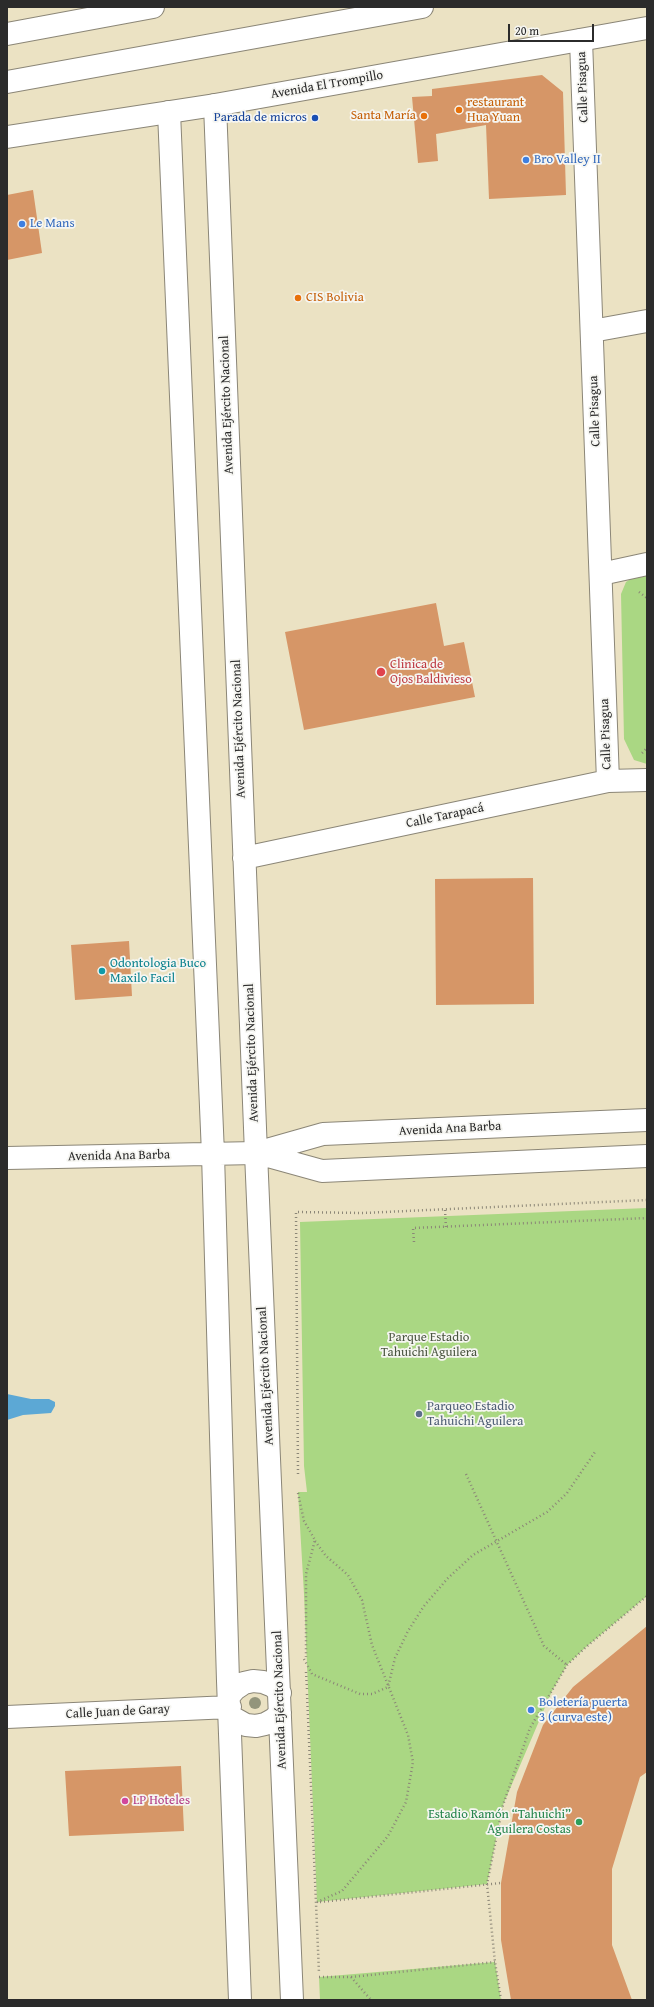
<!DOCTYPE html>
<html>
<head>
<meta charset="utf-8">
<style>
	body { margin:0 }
	#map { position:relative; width:654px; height:2007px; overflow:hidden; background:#ebe2c3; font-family:"Gentium Book Plus",serif }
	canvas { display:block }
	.frame { position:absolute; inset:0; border:8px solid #2b2b2b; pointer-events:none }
	.scale { position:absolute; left:508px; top:24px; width:86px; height:18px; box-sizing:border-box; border:2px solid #2b2b2b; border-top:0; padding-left:5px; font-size:12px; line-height:14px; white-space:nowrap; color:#2b2b2b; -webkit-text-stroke:3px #f6f6f2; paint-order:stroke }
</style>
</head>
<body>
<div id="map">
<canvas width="654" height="2007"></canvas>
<div class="frame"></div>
<div class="scale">20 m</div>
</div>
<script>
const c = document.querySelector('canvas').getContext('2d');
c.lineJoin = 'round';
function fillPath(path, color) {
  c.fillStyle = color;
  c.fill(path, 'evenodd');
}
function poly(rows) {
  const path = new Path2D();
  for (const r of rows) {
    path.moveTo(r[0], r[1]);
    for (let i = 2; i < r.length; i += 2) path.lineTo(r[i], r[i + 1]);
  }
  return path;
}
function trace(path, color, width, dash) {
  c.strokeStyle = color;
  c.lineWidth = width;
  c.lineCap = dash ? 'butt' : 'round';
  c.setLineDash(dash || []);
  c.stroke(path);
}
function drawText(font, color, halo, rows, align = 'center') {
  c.font = font + ' "Gentium Book Plus",serif';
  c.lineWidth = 3.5;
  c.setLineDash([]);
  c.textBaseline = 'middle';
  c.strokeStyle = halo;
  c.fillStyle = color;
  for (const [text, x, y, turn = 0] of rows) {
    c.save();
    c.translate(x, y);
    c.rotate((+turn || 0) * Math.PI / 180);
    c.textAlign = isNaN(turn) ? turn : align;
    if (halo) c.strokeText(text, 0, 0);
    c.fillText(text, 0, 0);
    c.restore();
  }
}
fillPath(poly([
	[647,572,647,764,634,760,624,739,621,594,626,582,638,574],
	[647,1208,647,1596,586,1647,567,1665,552,1691,503,1805,487,1884,317,1902,304,1594,298,1492,307,1492,304,1466,300,1222],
	[495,1962,501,2000,320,2000,319,1977]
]), '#aad783');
fillPath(poly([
	[7,1394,31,1399,49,1399,55,1402,55,1406,51,1413,23,1415,7,1420]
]), '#5ca8d5');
fillPath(poly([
	[542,75,563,92,566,195,489,199,486,125,436,134,438,161,418,163,412,97,432,96,432,89],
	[33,190,42,253,7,260,7,195],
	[436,603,444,646,464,642,475,697,304,730,285,632],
	[533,878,534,1004,436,1005,435,879],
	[129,941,132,996,75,1000,71,945],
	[647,1626,647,1772,640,1777,612,1869,612,1945,632,2000,511,2000,501,1940,501,1883,517,1792,543,1725,573,1687],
	[181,1766,184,1831,69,1836,65,1771]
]), '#d69667');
const minor = poly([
	[581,40,608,781],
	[215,105,256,1153,292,2000],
	[169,112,213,1154,228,1681,240,2000],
	[592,331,647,321],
	[601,574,647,564],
	[244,858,608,781,647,780],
	[257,1153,322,1171,647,1156],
	[7,1158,256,1153,323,1134,647,1120],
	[229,1696,235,1689,244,1683,253,1681,263,1682,273,1686,280,1693],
	[230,1716,246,1725,256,1726,265,1724,274,1719,280,1713],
	[7,1717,230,1707]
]);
const major = poly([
	[7,34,153,7],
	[7,82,422,7],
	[7,137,215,105,647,28]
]);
trace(minor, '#8b8677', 24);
trace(major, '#8b8677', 24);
trace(poly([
	[639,592,647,598],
	[642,753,647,748],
	[445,1210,446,1228],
	[414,1242,413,1228,647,1218],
	[298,1474,296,1212,363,1213,647,1200],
	[466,1474,544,1646,567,1665],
	[298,1493,304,1521,315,1540,306,1574,306,1657],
	[315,1541,326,1556,348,1575,362,1600,372,1645,408,1735,413,1762,406,1802,388,1836,342,1891,317,1902],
	[304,1659,312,1674,360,1694,372,1694,388,1687,395,1658,408,1631,424,1606,448,1578,473,1555,547,1512,567,1493,595,1452],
	[306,1672,307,1689],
	[307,1694,319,1973],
	[320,1902,501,1883],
	[319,1977,351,1977,495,1962],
	[351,1977,371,2000],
	[501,2000,495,1962,487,1884,503,1805,530,1728,567,1665,586,1647,647,1596]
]), '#8b8677', 2.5, [1, 3]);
trace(minor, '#fff', 22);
trace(major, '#fff', 22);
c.fillStyle = '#93957c';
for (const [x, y] of [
	[255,1703]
]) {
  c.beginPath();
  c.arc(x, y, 6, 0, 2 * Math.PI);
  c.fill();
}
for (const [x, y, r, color] of [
	[459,110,4,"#e8710a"],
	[424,116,4,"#e8710a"],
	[315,118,4,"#1a4fb4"],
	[526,160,4,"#3f7fe0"],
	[22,224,4,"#3f7fe0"],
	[298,298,4,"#e8710a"],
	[381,672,5,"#e0444e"],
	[102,971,4,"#0f9aa8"],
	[419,1414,4,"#5c6f8a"],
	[531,1710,4,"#3f7fe0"],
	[125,1801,4,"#d1479c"],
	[579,1822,4,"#2e9e5b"]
]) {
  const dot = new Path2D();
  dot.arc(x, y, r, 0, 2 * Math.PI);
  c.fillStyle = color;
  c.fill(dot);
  trace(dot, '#f6f6f2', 1.5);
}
drawText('13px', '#2b2b2b', '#f6f6f2', [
	["Avenida El Trompillo",327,85,-10],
	["Calle Pisagua",583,87,-92],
	["Avenida Ejército Nacional",227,405,-92],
	["Calle Pisagua",595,411,-92],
	["Avenida Ejército Nacional",239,729,-92],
	["Calle Pisagua",606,734,-92],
	["Calle Tarapacá",445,816,-12],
	["Avenida Ejército Nacional",252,1053,-92],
	["Avenida Ana Barba",450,1129,-3],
	["Avenida Ana Barba",119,1156,-1],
	["Avenida Ejército Nacional",266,1376,-93],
	["Avenida Ejército Nacional",280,1700,-92],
	["Calle Juan de Garay",118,1712,-3]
]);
drawText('13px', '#c56008', '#f6f6f2', [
	["restaurant",467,103],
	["Hua Yuan",467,118],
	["Santa María",416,116,"right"],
	["CIS Bolivia",306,298]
], 'left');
drawText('13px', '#164399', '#f6f6f2', [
	["Parada de micros",307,118]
], 'right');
drawText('13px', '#366cbe', '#f6f6f2', [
	["Bro Valley II",534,160],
	["Le Mans",30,224],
	["Boletería puerta",539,1703],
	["3 (curva este)",539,1718]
], 'left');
drawText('13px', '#be3a42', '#f6f6f2', [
	["Clinica de",390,665],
	["Ojos Baldivieso",390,680]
], 'left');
drawText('13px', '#0d838f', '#f6f6f2', [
	["Odontologia Buco",110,964],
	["Maxilo Facil",110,979]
], 'left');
drawText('13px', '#4b5641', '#f6f6f2', [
	["Parque Estadio",429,1338],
	["Tahuichi Aguilera",429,1353]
]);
drawText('13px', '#4e5e75', '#f6f6f2', [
	["Parqueo Estadio",427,1407],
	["Tahuichi Aguilera",427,1422]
], 'left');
drawText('13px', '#b23c85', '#f6f6f2', [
	["LP Hoteles",133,1801]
], 'left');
drawText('13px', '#27864d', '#f6f6f2', [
	["Estadio Ramón “Tahuichi”",571,1815],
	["Aguilera Costas",571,1830]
], 'right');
</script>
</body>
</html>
